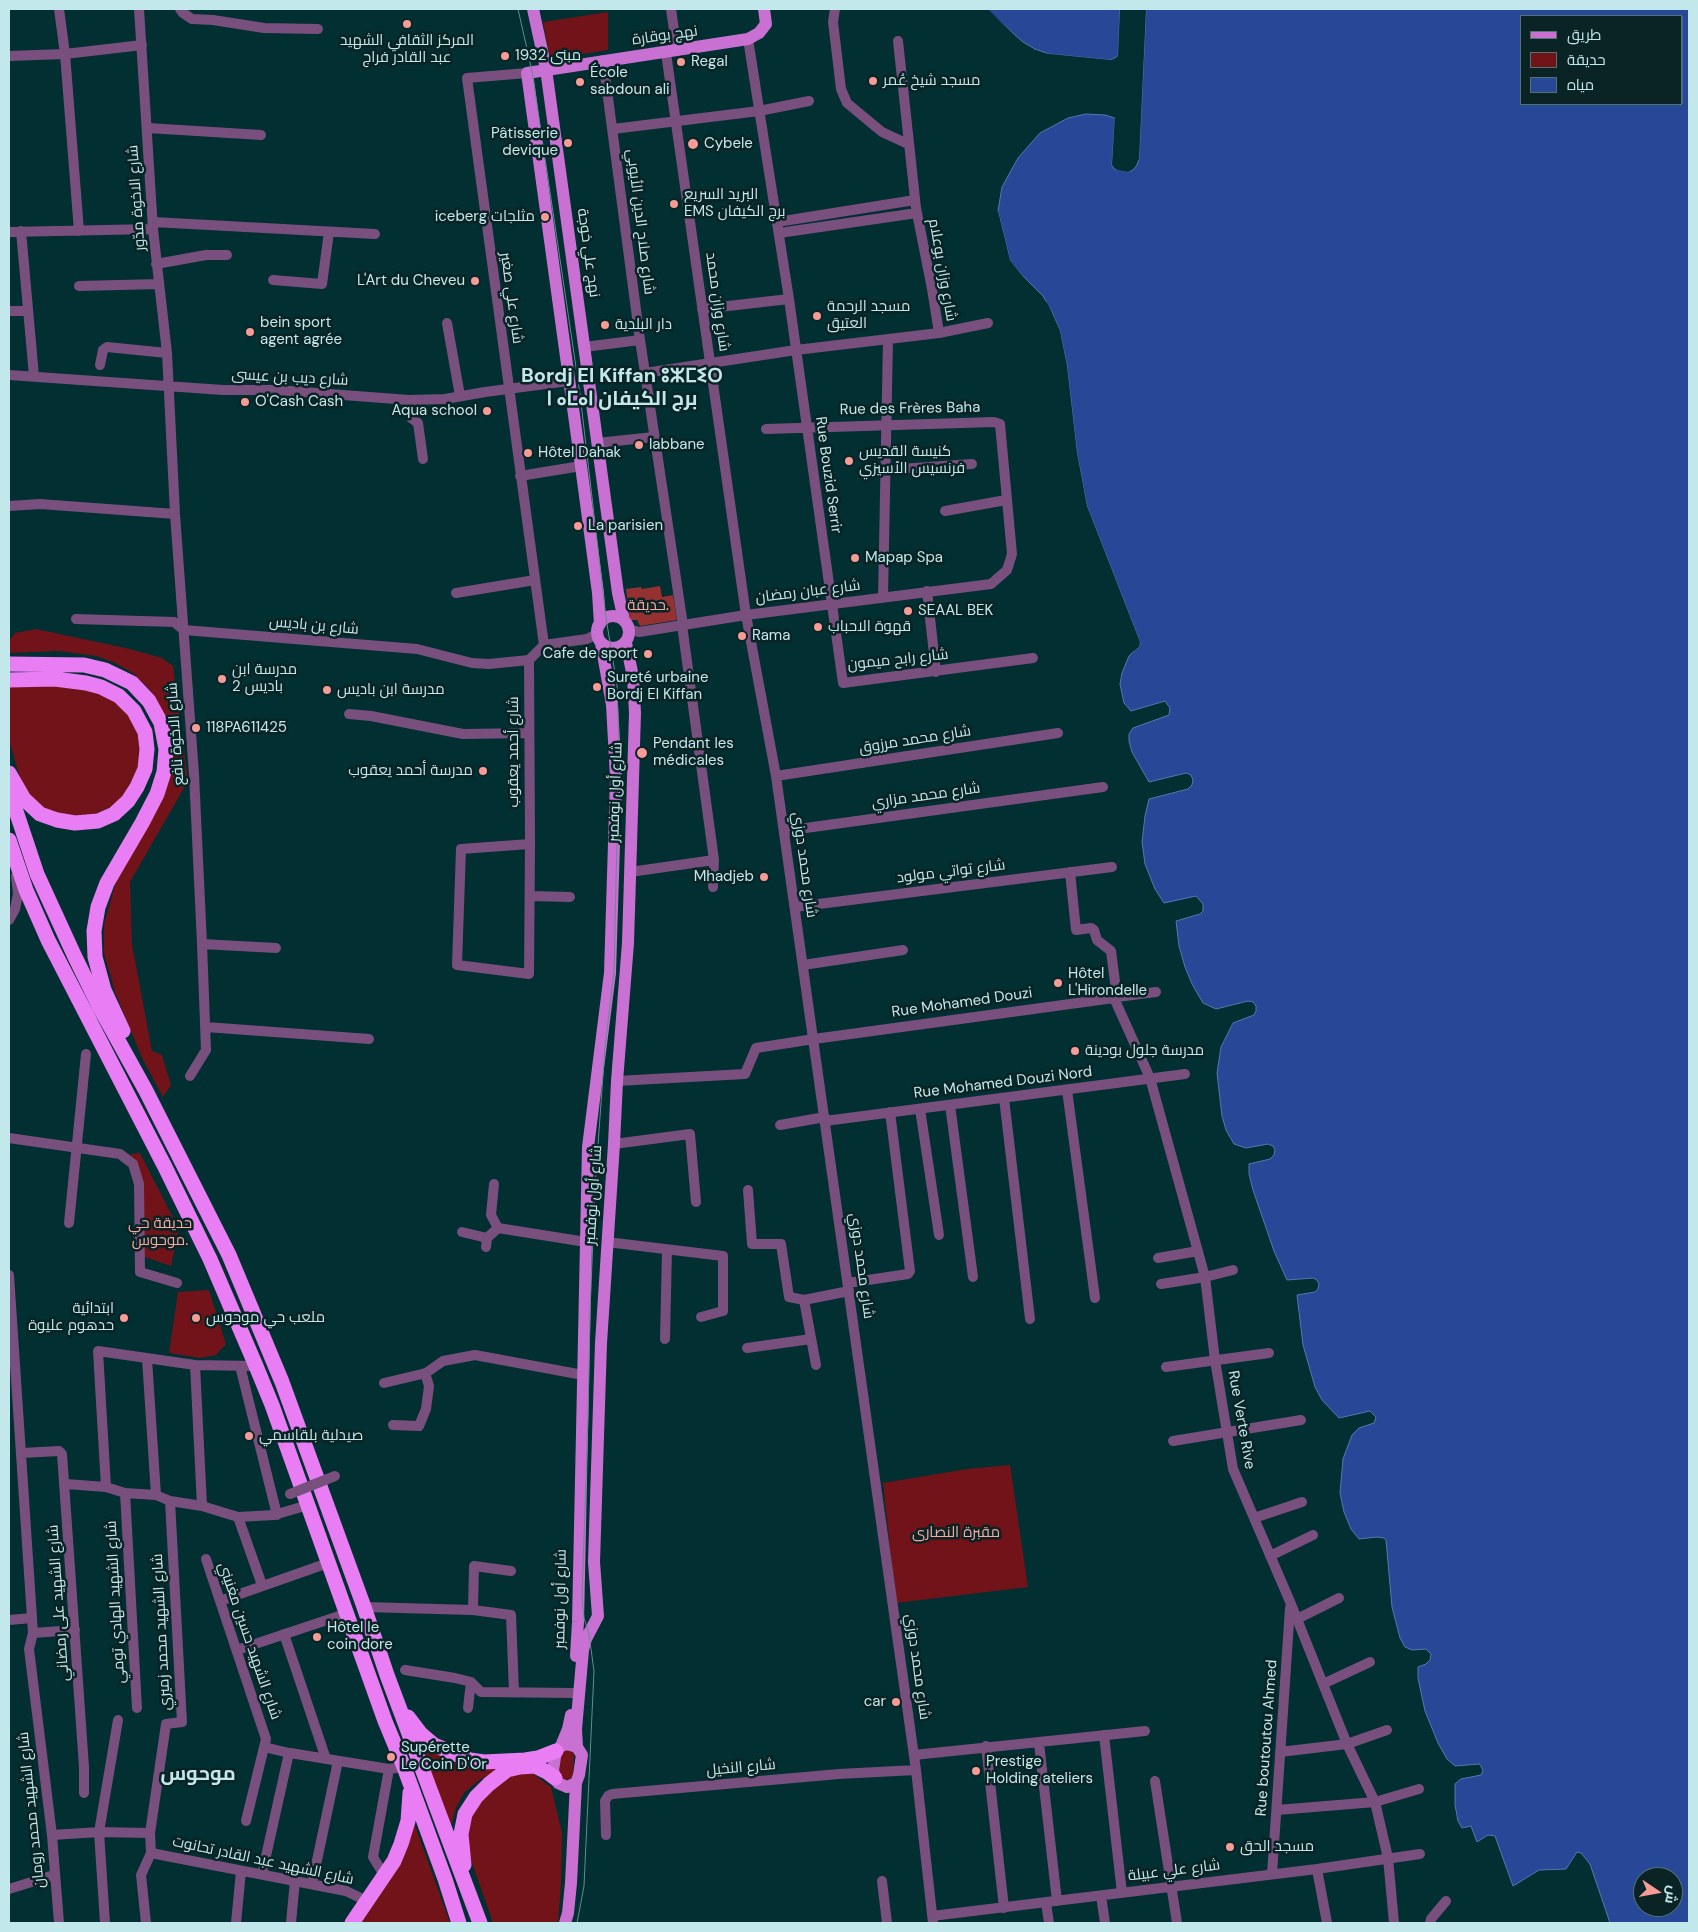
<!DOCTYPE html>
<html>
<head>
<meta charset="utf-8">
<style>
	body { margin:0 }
	#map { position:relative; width:1698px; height:1932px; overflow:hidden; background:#012f32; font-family:"DM Sans",Cairo,sans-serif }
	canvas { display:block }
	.frame { position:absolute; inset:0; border:10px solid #c3e8eb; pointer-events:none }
	.legend { position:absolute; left:1520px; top:15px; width:162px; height:90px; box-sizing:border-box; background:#0a2325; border:1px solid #547274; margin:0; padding:6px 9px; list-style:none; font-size:15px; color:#c3e8eb }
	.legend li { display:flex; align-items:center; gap:10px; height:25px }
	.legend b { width:25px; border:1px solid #547274 }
	.north { position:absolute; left:1633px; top:1867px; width:50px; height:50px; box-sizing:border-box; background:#0a2325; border:1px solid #547274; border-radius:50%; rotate:102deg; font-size:14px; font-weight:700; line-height:20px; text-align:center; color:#c3e8eb }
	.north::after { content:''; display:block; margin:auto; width:18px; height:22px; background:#f59c96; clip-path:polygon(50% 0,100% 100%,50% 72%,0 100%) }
</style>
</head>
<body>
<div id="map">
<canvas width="1698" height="1932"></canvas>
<div class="frame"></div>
<ul class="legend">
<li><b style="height:6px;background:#c971d2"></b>طريق</li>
<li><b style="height:14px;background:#711319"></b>حديقة</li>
<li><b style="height:14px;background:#264896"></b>مياه</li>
</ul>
<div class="north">ش</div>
</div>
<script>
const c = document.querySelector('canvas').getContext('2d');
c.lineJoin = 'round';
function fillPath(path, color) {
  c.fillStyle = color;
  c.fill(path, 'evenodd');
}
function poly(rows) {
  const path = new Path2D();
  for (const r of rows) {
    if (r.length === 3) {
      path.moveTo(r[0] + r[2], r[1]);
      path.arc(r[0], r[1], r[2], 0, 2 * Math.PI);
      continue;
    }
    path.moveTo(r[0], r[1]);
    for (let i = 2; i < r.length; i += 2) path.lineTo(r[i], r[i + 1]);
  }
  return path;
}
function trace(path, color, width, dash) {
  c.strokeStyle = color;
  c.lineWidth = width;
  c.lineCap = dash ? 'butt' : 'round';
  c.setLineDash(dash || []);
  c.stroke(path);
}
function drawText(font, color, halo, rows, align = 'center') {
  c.font = font + ' "DM Sans",Cairo,"Noto Sans Tifinagh",sans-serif';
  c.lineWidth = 5;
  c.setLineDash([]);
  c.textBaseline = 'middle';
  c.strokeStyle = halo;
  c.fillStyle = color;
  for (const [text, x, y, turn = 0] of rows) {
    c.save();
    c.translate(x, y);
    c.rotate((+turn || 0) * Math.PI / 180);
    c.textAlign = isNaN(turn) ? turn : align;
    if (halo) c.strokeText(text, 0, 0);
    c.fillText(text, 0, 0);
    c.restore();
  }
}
fillPath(poly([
	[608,12,608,50,550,59,543,22],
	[36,629,130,649,162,658,173,666,188,781,130,882,132,944,152,1051,162,1055,171,1085,163,1097,142,1058,115,992,104,953,104,925,116,882,158,805,161,709,150,690,133,673,113,662,96,656,59,651,9,653,9,641,15,633],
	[61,685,81,688,111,698,129,714,136,727,139,742,141,757,137,772,122,799,111,807,95,814,69,816,43,808,33,800,20,778,9,740,9,687],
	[140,1153,179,1229,171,1266,142,1256,142,1218,144,1186,130,1154],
	[209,1290,226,1344,216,1355,200,1358,169,1353,178,1292],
	[1010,1465,1028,1587,896,1603,883,1483,967,1469],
	[417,1736,435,1752,454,1762,473,1767,494,1766,495,1771,478,1781,464,1793,456,1808,451,1826],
	[562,1749,574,1752,573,1774,572,1777,567,1780,560,1778,557,1766],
	[532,1773,551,1787,562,1833,561,1883,558,1923,493,1923,463,1837,474,1802,507,1777,519,1774],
	[413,1820,450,1923,361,1923,368,1912]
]), '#711319');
fillPath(poly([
	[660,586,662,597,673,595,677,620,640,626,637,620,630,620,626,589,641,587,642,589]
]), '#953131');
const water = poly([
	[986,9,1120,9,1118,56,1111,60,1049,54,1035,49,1023,42,986,9],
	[1146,9,1689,9,1689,1923,1610,1923,1590,1864,1581,1853,1577,1852,1566,1869,1539,1870,1513,1886,1495,1836,1488,1835,1477,1842,1471,1826,1462,1828,1458,1821,1455,1805,1455,1784,1461,1779,1481,1775,1483,1771,1481,1766,1479,1764,1455,1766,1447,1759,1438,1743,1425,1711,1418,1678,1418,1667,1426,1664,1430,1660,1431,1654,1426,1649,1412,1650,1405,1647,1400,1638,1392,1607,1386,1540,1384,1538,1377,1537,1359,1539,1351,1529,1344,1512,1340,1493,1343,1459,1352,1435,1359,1428,1374,1423,1376,1417,1370,1411,1339,1418,1322,1400,1315,1387,1303,1345,1297,1295,1315,1292,1318,1289,1319,1284,1317,1280,1313,1278,1287,1280,1274,1251,1253,1190,1249,1174,1249,1164,1270,1159,1274,1155,1275,1150,1273,1146,1268,1144,1246,1148,1234,1144,1226,1130,1222,1116,1217,1073,1221,1047,1233,1023,1254,1015,1256,1011,1256,1006,1253,1002,1248,1001,1216,1009,1203,1003,1192,984,1185,967,1179,946,1176,921,1200,914,1203,911,1203,904,1196,896,1164,903,1155,889,1145,864,1142,842,1145,816,1149,799,1188,789,1192,785,1193,780,1191,775,1186,773,1149,782,1132,752,1129,741,1129,734,1133,728,1169,715,1170,708,1165,701,1131,711,1124,703,1120,684,1122,673,1129,656,1139,647,1140,642,1087,506,1077,453,1067,366,1060,331,1052,312,1043,296,1020,273,1010,260,998,211,1002,187,1018,158,1040,133,1068,118,1086,114,1105,115,1115,118,1112,165,1114,169,1129,172,1134,169,1137,165,1139,159,1146,9],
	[1522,16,1682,16,1682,104,1522,104,1522,16],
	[1643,1877,1673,1877,1673,1907,1643,1907,1643,1877]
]);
fillPath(water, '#264896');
trace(water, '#5578b0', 1);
fillPath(poly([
	[983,9,989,10,1012,33,1012,36],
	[1120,9,1122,9,1121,56,1116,61,1111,63,1049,56,1040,53,1111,60,1115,59,1118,56],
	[1144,9,1146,9,1139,159,1133,169,1128,172,1117,170,1112,165,1115,115,1117,118,1116,167,1128,169,1132,167,1136,159],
	[996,211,998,211,1010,260,1020,273,1048,304,1060,331,1067,366,1077,453,1087,506,1140,642,1139,647,1134,651,1131,651,1137,645,1137,643,1084,507,1075,453,1065,366,1057,332,1046,306,1018,275,1008,261]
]), '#012f32');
trace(poly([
	[59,9,65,54,79,231],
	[139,9,153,229,167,353,175,514,194,774,202,944,206,1050,190,1076],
	[180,9,183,13,192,19,213,20,264,28,318,29],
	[671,9,677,51],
	[835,9,833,22,841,89,847,103,882,132,908,144],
	[748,39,789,299,843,683,1033,658],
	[898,41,916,208,932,289,939,333],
	[666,53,746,615,776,776,916,1770,933,1923],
	[9,56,65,54,142,45],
	[603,60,640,340,683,625],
	[527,73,467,78,544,645,587,639,597,634],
	[148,128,261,135],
	[613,129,759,111,809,101],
	[153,222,375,234],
	[777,222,915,200],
	[21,231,34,376],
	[9,232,153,229],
	[779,233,917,213],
	[156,264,206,255,227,255],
	[273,280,322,284,329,232],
	[79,286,159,284],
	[702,309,789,299],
	[9,311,28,311],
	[447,323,460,396],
	[584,347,640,340],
	[100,365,103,350,107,347,167,353],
	[645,373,796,350,939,333,988,323],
	[9,375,223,390,277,390,409,400,445,399,485,392,568,381],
	[409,400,411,418,418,423,423,459],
	[597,443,654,437],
	[885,470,972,464],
	[520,476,581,466],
	[9,506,40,504,175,514],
	[945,511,1006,500],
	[927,591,936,672],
	[456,593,535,580],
	[883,598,888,339],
	[76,619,174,622,184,630,417,649,472,663,489,664,529,660,544,645],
	[682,625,714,860,713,887],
	[629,629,639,632,746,615,991,584,1007,570,1012,554,1000,424,994,422,766,429],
	[529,660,530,844,529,974,457,965,461,849,530,844],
	[349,714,371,716,463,734,529,733],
	[776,776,1058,733],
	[784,831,1103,787],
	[630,872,714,860],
	[1070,872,1076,930,1091,928,1094,930,1097,940,1111,951,1117,997,1114,998],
	[530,896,570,897],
	[795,907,1112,867],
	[9,920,15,909,18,894,16,876],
	[202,944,276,948],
	[803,965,903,950],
	[1117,997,1156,992],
	[1114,998,1150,1078,1205,1277,1215,1360,1233,1469,1291,1604,1347,1744,1375,1802,1388,1858,1394,1923],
	[206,1027,369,1039],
	[617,1081,745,1074,756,1048,814,1039,1114,998],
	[1067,1090,1095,1298],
	[1004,1098,1030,1319],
	[950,1105,973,1277],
	[920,1109,939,1235],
	[825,1121,1185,1074],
	[780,1125,825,1117],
	[9,1138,120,1154,133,1164,139,1184,140,1272,177,1283],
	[614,1144,690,1134,696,1202],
	[494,1184,491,1215,498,1228],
	[748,1190,752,1244,781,1244,789,1297,804,1300,849,1291],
	[69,1223,86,1054],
	[462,1232,487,1238],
	[607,1242,723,1256,723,1311,701,1317],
	[486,1247,487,1238,498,1228,586,1242],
	[1158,1258,1198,1251],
	[9,1275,33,1633,29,1649,52,1835,59,1923],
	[848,1283,908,1274,910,1271,890,1112],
	[1161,1284,1205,1277,1233,1270],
	[804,1300,816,1365],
	[665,1339,667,1250],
	[747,1348,811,1339],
	[147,1359,156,1495],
	[195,1365,202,1506],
	[240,1366,277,1515],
	[1166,1367,1269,1353],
	[384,1383,426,1373,443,1361,475,1355,583,1375],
	[393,1425,419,1426,426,1409,429,1386,425,1373],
	[1173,1441,1301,1420],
	[22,1453,59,1451,62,1454,84,1767,84,1793],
	[66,1484,106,1487,125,1493,156,1495,170,1501,202,1506,238,1517,274,1515,308,1505],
	[106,1487,98,1351,195,1365,256,1366],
	[125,1493,137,1708],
	[238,1517,262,1585],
	[1254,1518,1302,1502],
	[1270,1556,1313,1535],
	[206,1559,266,1739,246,1821],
	[220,1601,328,1563],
	[364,1607,473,1610,511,1615,514,1692],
	[473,1610,474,1566,511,1571],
	[1297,1619,1339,1598],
	[9,1620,32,1618],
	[33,1633,75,1630],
	[284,1634,326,1759],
	[237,1650,345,1614],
	[405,1670,455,1678,471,1682,481,1692,573,1693],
	[1323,1684,1370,1662],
	[468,1708,471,1682],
	[1104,1735,1122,1893],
	[1039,1743,1057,1901],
	[986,1746,1004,1908],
	[1280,1752,1347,1744,1387,1730],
	[290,1753,389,1769,404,1767],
	[914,1755,1145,1731],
	[1155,1781,1177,1923],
	[1277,1810,1375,1802,1419,1789],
	[52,1835,99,1832,150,1833],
	[606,1835,605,1801,608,1796,612,1794,839,1774,916,1770],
	[151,1853,346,1891,367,1901],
	[1317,1869,1327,1923],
	[262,1874,289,1753,264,1747],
	[1272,1874,1290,1608],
	[384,1875,373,1857,389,1769],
	[882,1881,887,1923],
	[312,1884,338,1761],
	[9,1889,54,1875],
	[1101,1896,1105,1923],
	[1046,1903,1049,1923],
	[932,1916,1317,1869,1420,1854],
	[105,1923,99,1832,118,1720],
	[146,1923,141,1875,151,1853,150,1833,166,1724,182,1722,170,1501],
	[236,1923,241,1871],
	[291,1923,295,1880],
	[1430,1923,1431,1919,1446,1901]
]), '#794f7d', 10);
trace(poly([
	[533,9,546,69,618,593,624,620],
	[613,632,16],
	[600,624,598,593,581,466,527,73,748,39,759,33,766,24,764,9],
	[576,1656,578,1622,588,1147,610,973,616,778,612,705,601,643],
	[567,1744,577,1747,582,1755,579,1775,576,1783,567,1787,558,1783,555,1778,553,1770,556,1751,561,1746,567,1744],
	[561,1746,568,1729,571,1715],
	[577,1747,576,1729,583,1650,586,1639,598,1616,594,1562,601,1343,614,1144,617,1081,628,943,635,713,633,677,626,643],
	[565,1923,568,1913,571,1883,576,1783]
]), '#c971d2', 12);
trace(poly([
	[9,664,84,665,105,670,132,683,149,701,161,723,166,749,164,772,157,794,142,823,107,883,98,907,94,931,95,957,104,990,123,1031],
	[9,680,55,679,86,683,101,687,119,696,134,711,145,732,147,749,145,769,137,787,128,801,114,814,98,821,75,823,57,820,40,814,24,799,9,773],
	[9,790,37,874,75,957,99,1006,146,1091,229,1255,282,1382,364,1607,387,1675,480,1923],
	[9,840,26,890,48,940,165,1167,210,1259,256,1366,272,1405,385,1721,404,1767,445,1879,459,1923],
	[408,1717,421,1734,434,1745,470,1760,484,1762,525,1760,538,1758,556,1751],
	[464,1865,461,1834,465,1814,476,1797,489,1784,507,1770,520,1767,535,1766,547,1772,555,1778],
	[352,1923,394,1861,401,1844,408,1821,410,1793]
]), '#e97ef4', 15);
trace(poly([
	[518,9,532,71,580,394,606,618,617,685,619,751,614,972,605,1047,595,1187,590,1312,588,1417,582,1598,584,1618,589,1634,594,1671,584,1886,577,1923]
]), '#628c8f', 1);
trace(poly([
	[290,1494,335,1476]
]), '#794f7d', 10);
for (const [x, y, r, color] of [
	[407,24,5,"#f59c96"],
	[505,56,5,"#f59c96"],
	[681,62,5,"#f59c96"],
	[873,81,5,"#f59c96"],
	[580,82,5,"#f59c96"],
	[568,143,5,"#f59c96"],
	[693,144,6,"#f59c96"],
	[674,204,5,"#f59c96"],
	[545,217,5,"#f59c96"],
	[475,281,5,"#f59c96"],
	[817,316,5,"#f59c96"],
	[605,325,5,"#f59c96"],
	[250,332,5,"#f59c96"],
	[245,402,5,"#f59c96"],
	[487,411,5,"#f59c96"],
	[639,445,5,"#f59c96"],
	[528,453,5,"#f59c96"],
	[849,461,5,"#f59c96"],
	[578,526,5,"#f59c96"],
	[855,558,5,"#f59c96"],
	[908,611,5,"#f59c96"],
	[818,627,5,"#f59c96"],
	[742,636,5,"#f59c96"],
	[648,654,5,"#f59c96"],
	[222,679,5,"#f59c96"],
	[597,687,5,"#f59c96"],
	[327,690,5,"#f59c96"],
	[196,728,5,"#f59c96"],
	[642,753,6,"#f59c96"],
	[483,771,5,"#f59c96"],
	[764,877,5,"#f59c96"],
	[1058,983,5,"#f59c96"],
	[1075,1051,5,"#f59c96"],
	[124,1318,5,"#f59c96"],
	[196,1318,5,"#f59c96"],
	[249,1436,5,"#f59c96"],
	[317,1637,5,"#f59c96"],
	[896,1702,5,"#f59c96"],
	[391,1757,5,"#f59c96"],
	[976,1771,5,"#f59c96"],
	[1230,1847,5,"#f59c96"]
]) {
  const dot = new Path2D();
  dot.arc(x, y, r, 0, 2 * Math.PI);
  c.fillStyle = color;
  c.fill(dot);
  trace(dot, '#0a2325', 2);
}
drawText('15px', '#c3e8eb', '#0a2325', [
	["نهج بوقارة",665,36,-8],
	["شارع الاخوة مدّور",137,198,-94],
	["شارع صلاح الدين الأيوبي",640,222,83],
	["نهج علي خوجة",588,253,82],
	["شارع وزان بوعلام",942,270,80],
	["شارع علي صغير",511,298,82],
	["شارع وزان محمد",717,302,82],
	["شارع ديب بن عيسى",290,378,3],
	["Rue des Frères Baha",910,409,-1],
	["Rue Bouzid Serrir",828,475,82],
	["شارع عبان رمضان",808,592,-7],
	["شارع بن باديس",314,626,5],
	["شارع رابح ميمون",898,660,-6],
	["شارع الاخوة نافع",176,734,-94],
	["شارع محمد مرزوق",915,740,-9],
	["شارع أحمد يعقوب",514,752,-90],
	["شارع أول نوفمبر",616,792,-88],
	["شارع محمد مزاري",926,796,-8],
	["شارع محمد دوزي",804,865,82],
	["شارع تواتي مولود",951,872,-7],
	["Rue Mohamed Douzi",962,1003,-8],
	["Rue Mohamed Douzi Nord",1003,1083,-7],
	["شارع أول نوفمبر",594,1195,-86],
	["شارع محمد دوزي",861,1266,82],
	["Rue Verte Rive",1241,1420,80],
	["شارع أول نوفمبر",561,1599,-89],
	["شارع الشهيد الهادي تومي",116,1602,-93],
	["شارع الشهيد على رمضاني",59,1603,-94],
	["شارع الشهيد محمد زميري",162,1632,-93],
	["شارع الشهيد حسين مغنيني",249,1641,71],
	["شارع محمد دوزي",917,1667,82],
	["Rue boutoutou Ahmed",1267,1738,-86],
	["شارع النخيل",741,1768,-5],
	["شارع الشهيد محمد رومان",32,1810,-96],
	["شارع الشهيد عبد القادر تحانوت",263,1861,12],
	["شارع علي عبيلة",1174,1871,-7]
]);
drawText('15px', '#c3e8eb', '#0a2325', [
	["المركز الثقافي الشهيد",407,41,"center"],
	["عبد القادر فراج",407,58,"center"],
	["مبنى 1932",515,56],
	["Regal",691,62],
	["École",590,73],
	["sabdoun ali",590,90],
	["مسجد شيخ عُمر",883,81],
	["Pâtisserie",558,134,"right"],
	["devique",558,151,"right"],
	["Cybele",704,144],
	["البريد السريع",684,195],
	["EMS برج الكيفان",684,212],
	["iceberg مثلجات",535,217,"right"],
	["L'Art du Cheveu",465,281,"right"],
	["مسجد الرحمة",827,307],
	["العتيق",827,324],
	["bein sport",260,323],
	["agent agrée",260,340],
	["دار البلدية",615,325],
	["O'Cash Cash",255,402],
	["Aqua school",477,411,"right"],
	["labbane",649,445],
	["كنيسة القديس",859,452],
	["فرنسيس الأسيزي",859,469],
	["Hôtel Dahak",538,453],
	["La parisien",588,526],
	["Mapap Spa",865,558],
	["SEAAL BEK",918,611],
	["قهوة الاحباب",828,627],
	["Rama",752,636],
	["Cafe de sport",638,654,"right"],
	["مدرسة ابن",232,670],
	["باديس 2",232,687],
	["Sureté urbaine",607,678],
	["Bordj El Kiffan",607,695],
	["مدرسة ابن باديس",337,690],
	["118PA611425",206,728],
	["Pendant les",653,744],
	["médicales",653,761],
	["مدرسة أحمد يعقوب",473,771,"right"],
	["Mhadjeb",754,877,"right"],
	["Hôtel",1068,974],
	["L'Hirondelle",1068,991],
	["مدرسة جلول بودينة",1085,1051],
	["ابتدائية",114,1309,"right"],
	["حدهوم عليوة",114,1326,"right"],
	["ملعب حي موحوس",206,1318],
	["صيدلية بلقاسمي",259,1436],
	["Hôtel le",327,1628],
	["coin dore",327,1645],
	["car",886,1702,"right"],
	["Supérette",401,1748],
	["Le Coin D'Or",401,1765],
	["Prestige",986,1762],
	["Holding ateliers",986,1779],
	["مسجد الحق",1240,1847]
], 'left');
drawText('15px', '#faa8a2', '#0a2325', [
	["حديقة.",648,606],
	["حديقة حي",160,1224],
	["موحوس.",160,1241],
	["مقبرة النصارى",956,1533]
]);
drawText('bold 20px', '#c3e8eb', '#0a2325', [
	["Bordj El Kiffan ⵓⵣⵎⵉⵔ",622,377],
	["ⵏ ⴰⵎⴰⵏ برج الكيفان",622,400],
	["موحوس",198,1775]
]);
</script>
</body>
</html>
